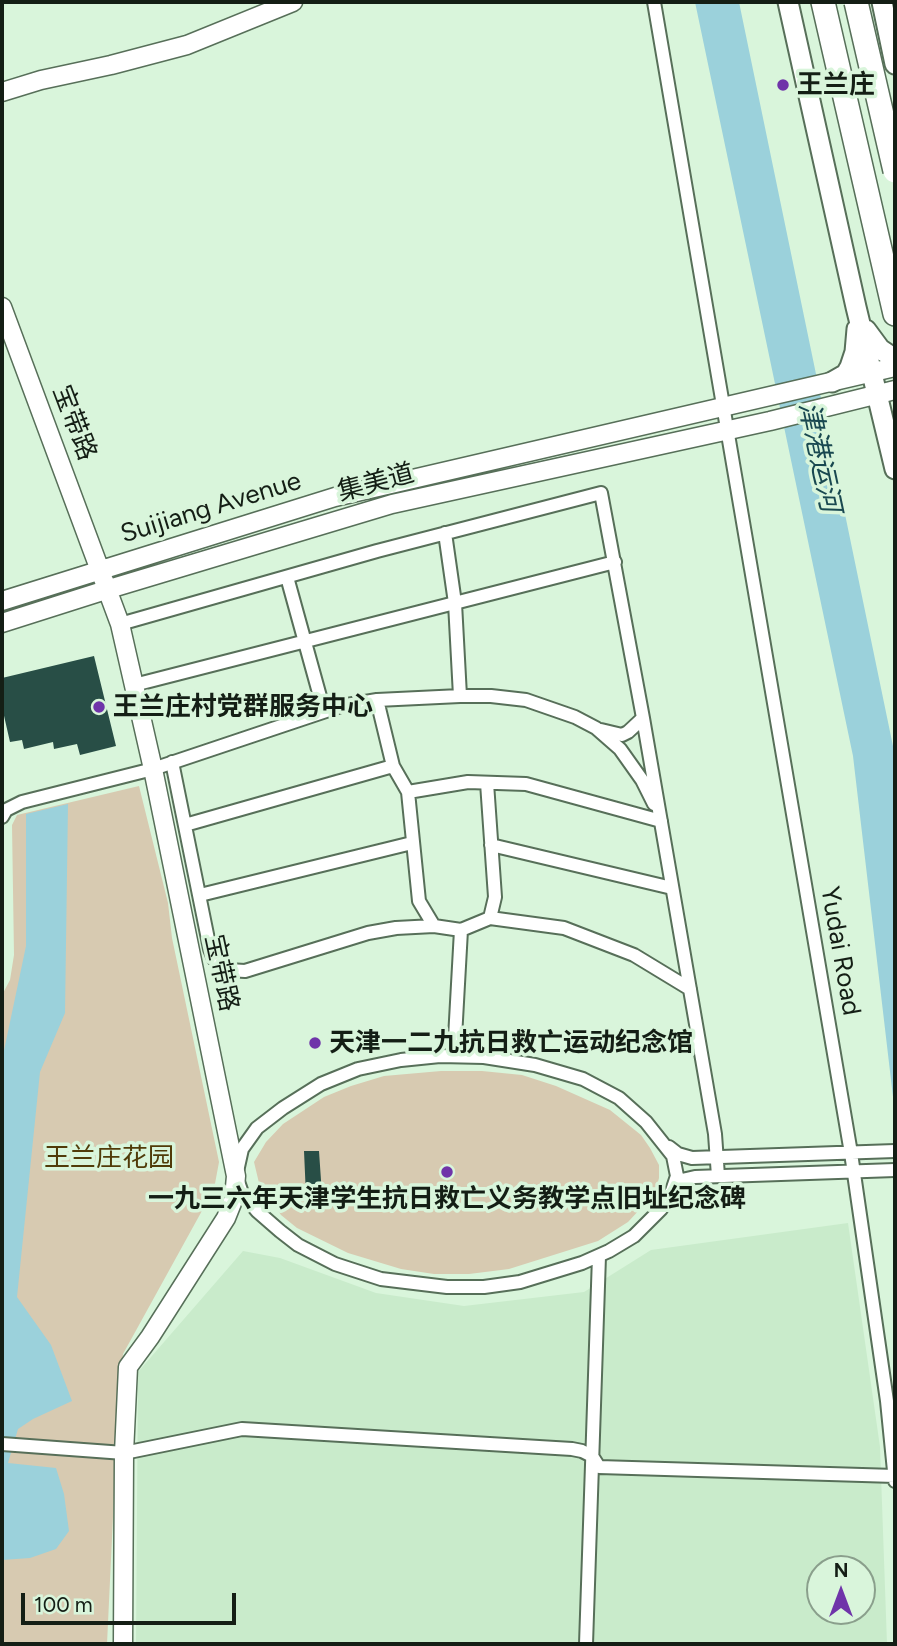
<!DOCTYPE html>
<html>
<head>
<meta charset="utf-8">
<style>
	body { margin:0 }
	#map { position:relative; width:897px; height:1646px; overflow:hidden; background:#d9f5db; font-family:Figtree,sans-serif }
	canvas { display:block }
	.frame { position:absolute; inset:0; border:4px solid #141e15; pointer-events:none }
	.north { position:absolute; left:806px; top:1555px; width:70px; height:70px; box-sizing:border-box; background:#d9f5db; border:2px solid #8a9f8c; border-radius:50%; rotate:0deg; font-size:19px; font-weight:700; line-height:28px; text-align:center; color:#141e15 }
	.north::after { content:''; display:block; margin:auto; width:24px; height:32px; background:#6f34a9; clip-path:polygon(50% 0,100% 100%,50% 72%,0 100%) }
	.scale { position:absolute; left:21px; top:1593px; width:215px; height:32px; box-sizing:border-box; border:4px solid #141e15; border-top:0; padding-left:9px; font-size:21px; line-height:24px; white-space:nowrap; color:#141e15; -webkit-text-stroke:5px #d9f5db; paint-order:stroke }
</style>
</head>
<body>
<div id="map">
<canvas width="897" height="1646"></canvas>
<div class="frame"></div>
<div class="north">N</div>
<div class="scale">100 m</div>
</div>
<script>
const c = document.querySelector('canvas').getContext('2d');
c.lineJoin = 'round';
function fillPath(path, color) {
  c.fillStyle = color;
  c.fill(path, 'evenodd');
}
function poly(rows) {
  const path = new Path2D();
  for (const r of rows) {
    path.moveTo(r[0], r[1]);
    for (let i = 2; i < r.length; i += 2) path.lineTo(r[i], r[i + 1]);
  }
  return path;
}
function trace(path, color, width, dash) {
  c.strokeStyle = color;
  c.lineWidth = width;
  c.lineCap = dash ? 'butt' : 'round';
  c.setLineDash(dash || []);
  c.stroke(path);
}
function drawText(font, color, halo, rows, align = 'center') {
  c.font = font + ' Figtree,"Noto Sans SC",sans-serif';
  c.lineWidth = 7;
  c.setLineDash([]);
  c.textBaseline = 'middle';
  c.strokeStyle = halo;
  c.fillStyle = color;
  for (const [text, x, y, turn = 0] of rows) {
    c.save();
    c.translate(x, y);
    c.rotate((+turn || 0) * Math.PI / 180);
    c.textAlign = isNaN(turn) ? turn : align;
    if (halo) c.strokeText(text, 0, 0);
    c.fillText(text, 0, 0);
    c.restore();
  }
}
fillPath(poly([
	[848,1223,880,1447,887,1644,136,1644,138,1372,243,1251,280,1258,376,1293,464,1306,584,1292,651,1250],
	[820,1569,862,1569,862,1611,820,1611]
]), '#c9ebcb');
fillPath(poly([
	[139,786,168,903,172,938,219,1162,214,1189,123,1354,117,1432,107,1644,2,1644,2,995,10,980,14,955,12,825,17,815],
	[441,1071,482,1071,522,1075,556,1086,610,1110,641,1135,650,1148,659,1165,659,1178,655,1193,628,1222,598,1241,509,1269,469,1274,434,1274,401,1269,348,1253,297,1228,281,1215,259,1183,254,1162,266,1142,283,1124,324,1097,351,1086,384,1076]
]), '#d7cab1');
fillPath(poly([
	[695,2,739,2,894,751,895,1114,853,756],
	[68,804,65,1013,40,1072,17,1297,51,1345,72,1401,33,1419,18,1429,8,1463,56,1468,64,1494,69,1531,56,1549,30,1558,2,1560,2,1060,26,946,26,814]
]), '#9bd1db');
fillPath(poly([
	[94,656,116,746,80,755,77,744,54,749,53,742,24,749,22,740,10,742,2,707,2,678],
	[304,1151,319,1151,322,1195,306,1196]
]), '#284e46');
const street = poly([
	[654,2,851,1153,887,1401,895,1481],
	[445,533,455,603,460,696],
	[287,577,324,711],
	[120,624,377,551,601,493,643,718,715,1134,718,1176],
	[134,685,615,562],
	[377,700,393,766,408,792,419,901,434,926],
	[601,730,622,735,628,732,643,718],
	[172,762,210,949,214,959,228,970,245,971,368,933,396,928,434,926,461,930,490,918,564,928,634,955,690,989],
	[487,783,495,897,490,918],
	[408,792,468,782,526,784,661,821],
	[2,817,6,810,22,802,153,769,341,706,377,700,460,696,491,696,526,700,575,717,596,728,620,749,642,780,654,804],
	[185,825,393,766],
	[491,845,672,888],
	[200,895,412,843],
	[440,1056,484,1057,535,1065,583,1079,619,1098,646,1122,673,1156,677,1176,672,1191,661,1209,634,1236,609,1251,582,1263,520,1282,484,1287,447,1287,381,1279,335,1264,298,1245,280,1231,257,1211,242,1193,236,1176,242,1149,257,1128,283,1108,321,1084,358,1069,401,1060,440,1056],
	[454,1056,461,930],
	[669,1147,678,1154,692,1158,895,1151],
	[672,1191,682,1180,695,1177,895,1170],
	[2,1444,124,1453,242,1429,572,1449,582,1451,592,1456,599,1467,895,1476],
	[586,1644,599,1256]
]);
const secondary = poly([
	[2,92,41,80,111,65,187,45,293,2],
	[2,307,120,624,153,769,236,1176,234,1198,226,1218,150,1337,128,1367,124,1453,123,1644],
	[2,601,335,497,895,367],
	[2,623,109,589,392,504,770,421,895,390]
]);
const primary = poly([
	[788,2,856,307,895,469],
	[882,2,895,64],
	[866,330,880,349,895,359],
	[832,382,846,374,850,367,855,352,857,329]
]);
const highway = poly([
	[823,2,895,314]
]);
trace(street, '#576f59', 16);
trace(secondary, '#576f59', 21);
trace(primary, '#576f59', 23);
trace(highway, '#576f59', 26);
trace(street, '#fff', 12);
trace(secondary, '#fff', 18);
trace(primary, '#fff', 19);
trace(highway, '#fff', 23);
const highwayBridge = poly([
	[856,2,895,171]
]);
trace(highwayBridge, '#576f59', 26, []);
trace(highwayBridge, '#fff', 23);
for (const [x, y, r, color] of [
	[783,85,7,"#6f34a9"],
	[99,707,7,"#6f34a9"],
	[315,1043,7,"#6f34a9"],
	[447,1172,7,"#6f34a9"]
]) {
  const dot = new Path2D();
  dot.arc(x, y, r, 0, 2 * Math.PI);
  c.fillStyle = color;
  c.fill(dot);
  trace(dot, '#d9f5db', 2.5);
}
drawText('bold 26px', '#141e15', '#d9f5db', [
	["王兰庄",797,85],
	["王兰庄村党群服务中心",113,707],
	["天津一二九抗日救亡运动纪念馆",329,1043],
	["一九三六年天津学生抗日救亡义务教学点旧址纪念碑",447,1199,"center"]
], 'left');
drawText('26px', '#141e15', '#d9f5db', [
	["宝带路",74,423,69],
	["集美道",376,483,-15],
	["Suijiang Avenue",211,508,-17],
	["Yudai Road",840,951,80],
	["宝带路",221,973,78]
]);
drawText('26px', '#503b09', '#d9f5db', [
	["王兰庄花园",109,1158]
]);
drawText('italic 28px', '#194850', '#d9f5db', [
	["津港运河",819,457,78]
]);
</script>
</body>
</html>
